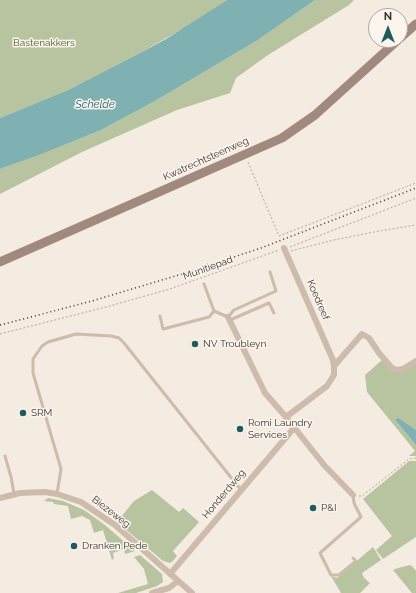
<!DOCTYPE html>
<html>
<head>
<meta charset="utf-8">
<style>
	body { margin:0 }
	#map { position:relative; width:416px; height:593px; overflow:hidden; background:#f4ebe1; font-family:Raleway,sans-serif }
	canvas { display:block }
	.north { position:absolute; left:368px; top:8px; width:40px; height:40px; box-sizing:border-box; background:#fbf5ee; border:1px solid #aea6a0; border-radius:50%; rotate:0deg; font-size:11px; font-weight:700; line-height:16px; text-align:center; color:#3b302b }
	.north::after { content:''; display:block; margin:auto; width:14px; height:18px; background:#1f5a5e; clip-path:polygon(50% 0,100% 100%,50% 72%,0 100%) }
</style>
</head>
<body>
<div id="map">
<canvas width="416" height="593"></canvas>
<div class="north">N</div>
</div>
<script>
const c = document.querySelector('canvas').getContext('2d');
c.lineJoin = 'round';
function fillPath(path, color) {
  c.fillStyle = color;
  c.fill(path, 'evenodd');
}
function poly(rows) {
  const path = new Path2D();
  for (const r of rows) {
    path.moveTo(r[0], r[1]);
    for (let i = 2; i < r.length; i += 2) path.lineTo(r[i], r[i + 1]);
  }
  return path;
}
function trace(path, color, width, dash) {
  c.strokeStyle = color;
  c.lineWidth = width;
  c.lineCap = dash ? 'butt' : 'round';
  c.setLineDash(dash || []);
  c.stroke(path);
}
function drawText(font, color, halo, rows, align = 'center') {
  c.font = font + ' Raleway,sans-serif';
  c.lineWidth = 3;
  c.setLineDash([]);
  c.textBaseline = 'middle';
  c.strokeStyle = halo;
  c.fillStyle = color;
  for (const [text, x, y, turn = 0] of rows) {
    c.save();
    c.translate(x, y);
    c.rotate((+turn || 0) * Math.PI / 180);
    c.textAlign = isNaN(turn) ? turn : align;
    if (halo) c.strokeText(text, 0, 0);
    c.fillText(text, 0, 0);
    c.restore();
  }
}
fillPath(poly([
	[0,0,227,0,184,28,136,55,68,90,0,118],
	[315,0,354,0,349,5,268,55,236,78,230,93,177,110,82,152,0,194,0,169,101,130,155,101,258,40],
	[382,360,394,370,416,363,416,430,399,418,396,421,416,445,416,456,409,456,415,451,367,392,365,375],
	[409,461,416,461,416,537,383,559,376,550,392,536,363,499],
	[152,490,179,512,183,508,199,522,173,551,177,556,173,561,170,563,163,561,117,522,134,501],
	[48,498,63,501,84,510,105,525,135,551,125,554,124,549,113,553,114,558,112,560,103,530,94,533,90,520,82,516,71,519,68,506,54,504,53,502,44,501],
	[373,547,381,560,362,573,364,578,370,583,360,593,341,593,331,576,337,578],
	[140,555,162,574,163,582,157,586,136,593,118,593,148,584,144,569,134,557],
	[410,565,413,567,416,571,416,593,412,593,393,570,398,568]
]), '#b8c4a0');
fillPath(poly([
	[227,0,315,0,258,40,155,101,101,130,41,154,0,169,0,118,68,90,136,55,166,39],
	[399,418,416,430,416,445,396,421,396,419]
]), '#7fb0b2');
trace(poly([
	[248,162,279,236,416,183],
	[290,247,416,198],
	[291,251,334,240,379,231,416,225],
	[0,334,106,307,170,289,279,250],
	[359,496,362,496,409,459,416,458]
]), '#b9a596', 1, [2, 2]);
trace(poly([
	[204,284,214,311,228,317,234,310,276,291,270,272],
	[160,316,163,329,209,317,214,311],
	[230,320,269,303,274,313],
	[5,456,11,477,14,493],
	[57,494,61,469,33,373,33,359,42,346,48,342,76,334,111,336,119,338,124,343,241,490],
	[353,495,354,503,361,517,320,553,331,575,339,575,356,561,353,558]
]), '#cdbbac', 3);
trace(poly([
	[284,248,333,360,334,366,334,375,327,386,286,417,324,465,353,495],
	[228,317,265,393,286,417],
	[334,366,362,334,369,338,379,353,392,368,397,370,403,369,416,361],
	[0,498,20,493,45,492,57,494,81,502,115,525,192,593],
	[170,574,294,428],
	[152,593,169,588,178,581]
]), '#cdbbac', 6);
trace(poly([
	[400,38,416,24],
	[0,262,282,138,315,115,398,40]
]), '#a18a7d', 9);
trace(poly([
	[0,325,92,301,192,271,261,248,416,188]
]), '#3b302b', 1.5, [1, 3]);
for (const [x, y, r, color] of [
	[195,344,4,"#1f5a5e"],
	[23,413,4,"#1f5a5e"],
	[240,429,4,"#1f5a5e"],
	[313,508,4,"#1f5a5e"],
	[74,546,4,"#1f5a5e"]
]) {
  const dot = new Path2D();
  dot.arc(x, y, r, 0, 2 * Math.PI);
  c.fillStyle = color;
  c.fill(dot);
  trace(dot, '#fbf5ee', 1.5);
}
drawText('10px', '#4a5a2e', '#fbf5ee', [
	["Bastenakkers",44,43]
]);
drawText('10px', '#3b302b', '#fbf5ee', [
	["Kwatrechtsteenweg",206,159,-24],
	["Munitiepad",208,268,-20],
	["Koedreef",318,300,67],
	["Honderdweg",224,494,-50],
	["Biezeweg",111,512,37]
]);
drawText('10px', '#3b302b', '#fbf5ee', [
	["NV Troubleyn",203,344],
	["SRM",31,413],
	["Romi Laundry",248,423],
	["Services",248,435],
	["P&I",321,508],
	["Dranken Pede",82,546]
], 'left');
drawText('italic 11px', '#1f5a5e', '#fbf5ee', [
	["Schelde",95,105]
]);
</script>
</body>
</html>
